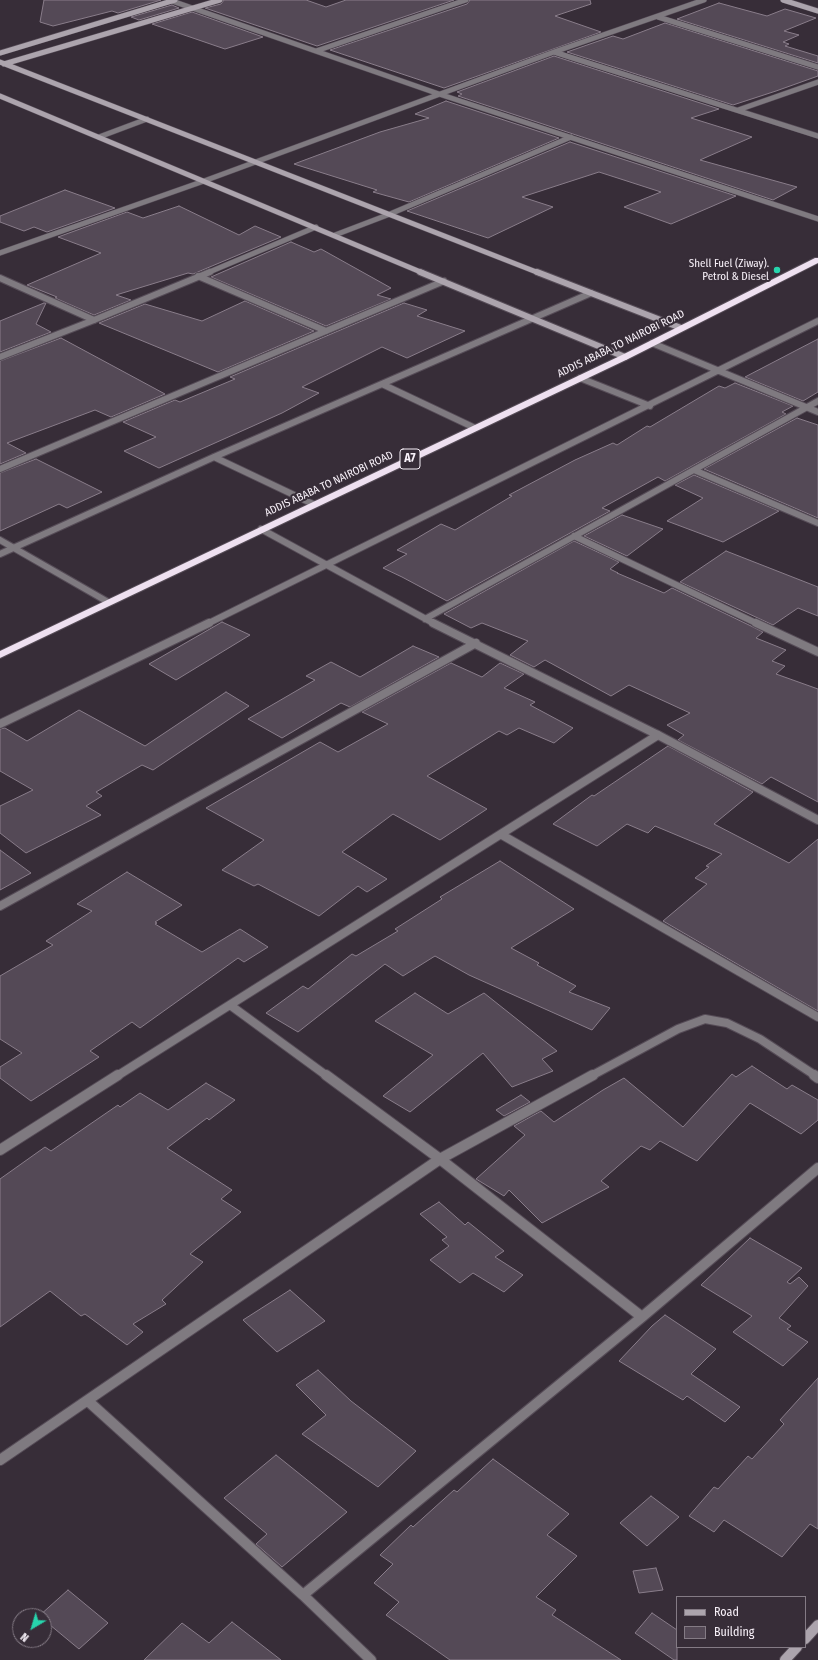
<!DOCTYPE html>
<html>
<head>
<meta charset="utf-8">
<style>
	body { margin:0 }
	#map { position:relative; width:818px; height:1660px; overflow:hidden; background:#372d38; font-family:"Fira Sans Condensed",sans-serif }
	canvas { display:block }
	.legend { position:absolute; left:676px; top:1596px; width:130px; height:52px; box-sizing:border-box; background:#372d38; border:1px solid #847b85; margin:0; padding:5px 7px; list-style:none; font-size:12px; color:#f8f1f9 }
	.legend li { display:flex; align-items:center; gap:8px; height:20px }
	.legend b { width:20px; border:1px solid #847b85 }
	.north { position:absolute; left:12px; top:1608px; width:40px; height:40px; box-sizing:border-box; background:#372d38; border:1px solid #847b85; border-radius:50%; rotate:218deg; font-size:11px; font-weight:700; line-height:16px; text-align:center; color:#f8f1f9 }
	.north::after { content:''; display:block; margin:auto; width:14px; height:18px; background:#27d5ad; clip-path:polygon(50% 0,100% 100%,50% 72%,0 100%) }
</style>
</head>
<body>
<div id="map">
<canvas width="818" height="1660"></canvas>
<ul class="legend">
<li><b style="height:5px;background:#aca4ad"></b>Road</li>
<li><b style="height:11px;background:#544956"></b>Building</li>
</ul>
<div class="north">N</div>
</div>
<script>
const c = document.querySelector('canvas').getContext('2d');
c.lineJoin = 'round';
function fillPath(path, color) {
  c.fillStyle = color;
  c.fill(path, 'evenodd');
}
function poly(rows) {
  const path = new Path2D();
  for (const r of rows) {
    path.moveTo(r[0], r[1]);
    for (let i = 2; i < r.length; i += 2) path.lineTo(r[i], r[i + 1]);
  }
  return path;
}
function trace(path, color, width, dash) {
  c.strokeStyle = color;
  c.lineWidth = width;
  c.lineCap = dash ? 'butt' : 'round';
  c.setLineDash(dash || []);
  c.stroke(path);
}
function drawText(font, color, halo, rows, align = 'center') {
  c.font = font + ' "Fira Sans Condensed",sans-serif';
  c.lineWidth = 4;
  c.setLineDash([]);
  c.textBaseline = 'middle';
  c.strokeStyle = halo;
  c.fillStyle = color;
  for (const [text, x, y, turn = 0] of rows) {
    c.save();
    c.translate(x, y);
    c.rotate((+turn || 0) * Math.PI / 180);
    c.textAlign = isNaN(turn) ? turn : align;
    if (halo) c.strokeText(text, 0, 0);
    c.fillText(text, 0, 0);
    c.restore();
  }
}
const building = poly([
	[44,0,161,0,118,13,112,11,53,26,40,22,44,0],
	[224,0,306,0,326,7,346,0,454,0,317,46,205,8,221,4,224,0],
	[470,0,590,0,591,4,555,16,601,32,444,88,330,50,467,4,470,0],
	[719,3,767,16,785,9,816,18,784,31,799,35,783,42,789,44,785,46,818,56,818,63,677,19,719,3],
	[172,5,179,8,139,20,131,17,172,5],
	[192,12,263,37,225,49,152,24,192,12],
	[665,23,818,71,818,76,776,91,733,105,567,52,613,36,623,39,665,23],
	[554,56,719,109,691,118,752,137,700,160,797,187,773,200,458,96,462,94,457,92,554,56],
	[446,101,559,138,409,202,373,192,377,190,294,164,380,132,429,118,415,114,446,101],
	[570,142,736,196,671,224,624,207,661,192,599,172,522,197,553,207,488,238,407,211,570,142],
	[65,190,115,208,47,232,34,227,24,231,0,222,0,216,65,190],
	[179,206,239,235,255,226,281,237,193,274,188,273,116,295,131,300,94,315,55,298,57,297,27,285,101,253,58,237,127,212,143,218,179,206],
	[291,242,314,252,321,249,391,288,377,295,391,299,326,326,211,277,291,242],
	[245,301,314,331,218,372,99,323,145,304,202,321,245,301],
	[44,303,46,303,36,324,51,332,0,352,0,321,44,303],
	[404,303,427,310,417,316,465,331,407,358,382,347,302,387,319,393,282,413,159,468,124,451,156,437,123,422,175,400,180,402,235,379,230,377,404,303],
	[61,338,165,394,111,417,95,410,7,443,26,453,0,464,0,361,61,338],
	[818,339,818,392,803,401,745,377,818,339],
	[735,383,793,406,782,412,786,414,665,481,658,477,602,508,610,511,447,601,402,577,383,568,407,554,397,550,441,524,455,530,512,496,509,495,575,460,613,443,617,445,647,426,650,427,719,386,725,388,735,383],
	[797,418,818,425,818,518,704,469,797,418],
	[36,459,102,492,67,508,59,504,0,531,0,473,36,459],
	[694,475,779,511,723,542,667,521,703,498,675,485,694,475],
	[622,515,663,529,627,556,584,536,622,515],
	[574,541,619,562,610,569,618,573,617,573,664,593,672,588,751,626,763,632,756,638,786,650,772,661,785,666,776,674,818,689,818,802,771,777,762,784,678,740,684,735,667,725,690,713,629,685,611,696,545,660,534,667,510,655,528,641,482,623,471,628,444,614,574,541],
	[726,551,818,587,818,616,798,608,773,625,680,582,726,551],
	[222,622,250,635,176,680,149,664,222,622],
	[413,646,439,657,350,707,341,703,282,738,248,719,315,680,306,676,331,662,360,677,413,646],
	[451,663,482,677,500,663,524,674,504,688,535,702,530,705,573,728,554,743,519,728,507,735,499,731,427,776,487,809,440,840,393,814,342,852,387,879,367,892,358,886,319,916,258,884,254,886,222,870,264,840,206,808,320,742,338,752,388,724,362,712,451,663],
	[226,692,249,706,153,770,142,765,96,792,102,796,86,806,101,815,26,853,0,833,0,806,33,790,0,771,0,729,5,728,27,741,79,710,145,746,226,692],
	[668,746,753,792,714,824,789,863,818,839,818,1011,663,921,707,884,695,878,709,867,706,866,722,854,655,826,648,833,627,824,597,846,553,824,592,795,594,796,668,746],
	[0,850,31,873,0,890,0,850],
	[500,861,574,909,511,948,539,963,537,965,576,986,569,992,610,1008,592,1030,469,975,435,956,403,976,385,964,298,1032,266,1013,303,986,308,989,352,954,356,956,398,931,395,929,442,899,440,897,500,861],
	[127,872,182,905,155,922,157,923,155,924,202,952,240,929,268,947,244,962,238,958,140,1028,132,1022,90,1051,99,1057,31,1101,0,1078,0,1067,22,1053,0,1039,0,976,53,945,46,941,92,911,77,904,127,872],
	[415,993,448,1014,484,993,557,1051,542,1059,553,1071,512,1087,483,1053,410,1112,383,1096,433,1055,375,1021,415,993],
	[752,1066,787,1089,792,1085,818,1100,818,1120,801,1134,750,1103,697,1161,660,1141,650,1150,641,1146,601,1181,609,1187,542,1223,509,1190,504,1196,476,1179,525,1135,514,1126,541,1111,554,1122,603,1090,624,1078,683,1127,732,1074,736,1077,752,1066],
	[206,1083,235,1100,209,1120,207,1118,167,1148,232,1190,221,1199,241,1212,190,1254,203,1262,162,1300,166,1304,133,1324,143,1332,127,1345,85,1314,81,1316,50,1291,0,1327,0,1179,45,1147,51,1151,118,1105,120,1107,140,1093,168,1110,206,1083],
	[521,1095,530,1102,504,1116,496,1110,521,1095],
	[439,1202,465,1225,468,1222,504,1251,495,1257,523,1275,504,1292,473,1273,460,1283,430,1260,449,1246,442,1240,447,1237,420,1214,439,1202],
	[750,1238,802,1268,787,1282,790,1284,799,1277,808,1286,779,1318,791,1326,787,1329,808,1342,783,1366,733,1332,752,1316,701,1285,750,1238],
	[290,1290,325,1321,277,1352,243,1320,290,1290],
	[665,1315,716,1349,691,1374,740,1407,725,1422,687,1396,683,1400,619,1361,652,1326,665,1315],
	[318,1370,351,1401,416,1451,378,1487,302,1434,326,1415,296,1385,318,1370],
	[818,1378,818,1529,810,1524,782,1557,724,1520,714,1532,689,1516,714,1487,718,1489,748,1456,752,1459,784,1424,780,1420,818,1378],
	[276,1455,347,1512,282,1567,256,1544,267,1534,224,1498,276,1455],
	[493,1459,569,1514,547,1535,577,1556,536,1597,556,1610,552,1615,621,1660,450,1660,386,1615,399,1602,374,1583,393,1564,380,1555,411,1525,413,1527,454,1490,457,1492,493,1459],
	[651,1496,679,1517,647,1546,620,1523,651,1496],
	[656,1568,663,1590,639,1593,633,1571,656,1568],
	[68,1590,108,1623,79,1649,44,1620,44,1616,39,1616,68,1590],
	[652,1613,677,1630,677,1660,674,1660,635,1633,652,1613],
	[232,1622,281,1660,144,1660,182,1623,209,1643,232,1622]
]);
fillPath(building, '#544956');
trace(building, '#897d8a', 1);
const streetFar3 = poly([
	[169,0,439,94,818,219],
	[658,17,818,67],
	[316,51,466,0],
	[554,52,818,136],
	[738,110,818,82],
	[99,137,147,119],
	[335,235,390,214,571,137],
	[0,253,204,181,554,52,704,0],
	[207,273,316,227]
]);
const streetFar2 = poly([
	[198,276,326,331],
	[0,278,94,320],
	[652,343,818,412],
	[0,357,94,320,210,272],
	[580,378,650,406],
	[382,384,475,428],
	[214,457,313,504],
	[0,469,444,281],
	[694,470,818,523],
	[261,529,435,624],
	[574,536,758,624],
	[0,540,108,602],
	[0,554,214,457,591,293],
	[425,619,818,401],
	[207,624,818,321]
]);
const streetFar1 = poly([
	[433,623,658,735,818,820],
	[756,623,818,652],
	[0,724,209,623],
	[502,835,818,1017],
	[0,906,476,643],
	[230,1005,327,1076],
	[117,1076,658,735],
	[591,1076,678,1029,705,1019,727,1023,760,1039,816,1076]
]);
const street = poly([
	[326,1075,440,1159,642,1317],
	[814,1075,818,1078],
	[0,1150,118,1075],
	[88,1401,303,1595,371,1660],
	[0,1460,440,1159,593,1075],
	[303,1595,642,1317,818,1168]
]);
const secondaryFar2 = poly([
	[783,0,818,11],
	[0,53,175,0],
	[0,62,539,273],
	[4,64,220,0],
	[0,96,423,273]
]);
const secondaryFar1 = poly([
	[420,272,625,357],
	[537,272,681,328]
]);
const secondary = poly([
	[805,1639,818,1625],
	[785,1660,797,1647]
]);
const highway = poly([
	[815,258,818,258,818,263,628,359,0,658,0,651,622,355,815,258]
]);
trace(streetFar3, '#564c57', 6);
trace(streetFar2, '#564c57', 8);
trace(streetFar1, '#564c57', 10);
trace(street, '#564c57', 12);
trace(secondaryFar2, '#564c57', 6);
trace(secondaryFar1, '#564c57', 8);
trace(secondary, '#564c57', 12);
trace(highway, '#564c57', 2);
trace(streetFar3, '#7f7a80', 5);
trace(streetFar2, '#7f7a80', 6);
trace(streetFar1, '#7f7a80', 8);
trace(street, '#7f7a80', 10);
trace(secondaryFar2, '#aca4ad', 5);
trace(secondaryFar1, '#aca4ad', 6);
trace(secondary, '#aca4ad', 10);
fillPath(highway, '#eee0f0');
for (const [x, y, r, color] of [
	[777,270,4,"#27d5ad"]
]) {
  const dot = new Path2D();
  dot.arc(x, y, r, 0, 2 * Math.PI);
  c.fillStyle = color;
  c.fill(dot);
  trace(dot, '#372d38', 1.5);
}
drawText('11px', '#f8f1f9', '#372d38', [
	["Shell Fuel (Ziway).",769,264],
	["Petrol & Diesel",769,277]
], 'right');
drawText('11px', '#f8f1f9', '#372d38', [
	["ADDIS ABABA TO NAIROBI ROAD",621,344,-26],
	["ADDIS ABABA TO NAIROBI ROAD",329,484,-25]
]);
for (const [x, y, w] of [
	[410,459,20]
]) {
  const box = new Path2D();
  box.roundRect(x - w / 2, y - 10, w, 20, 3);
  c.fillStyle = '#372d38';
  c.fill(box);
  trace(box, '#f8f1f9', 1);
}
drawText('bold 12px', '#f8f1f9', null, [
	["A7",410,459]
]);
</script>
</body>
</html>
